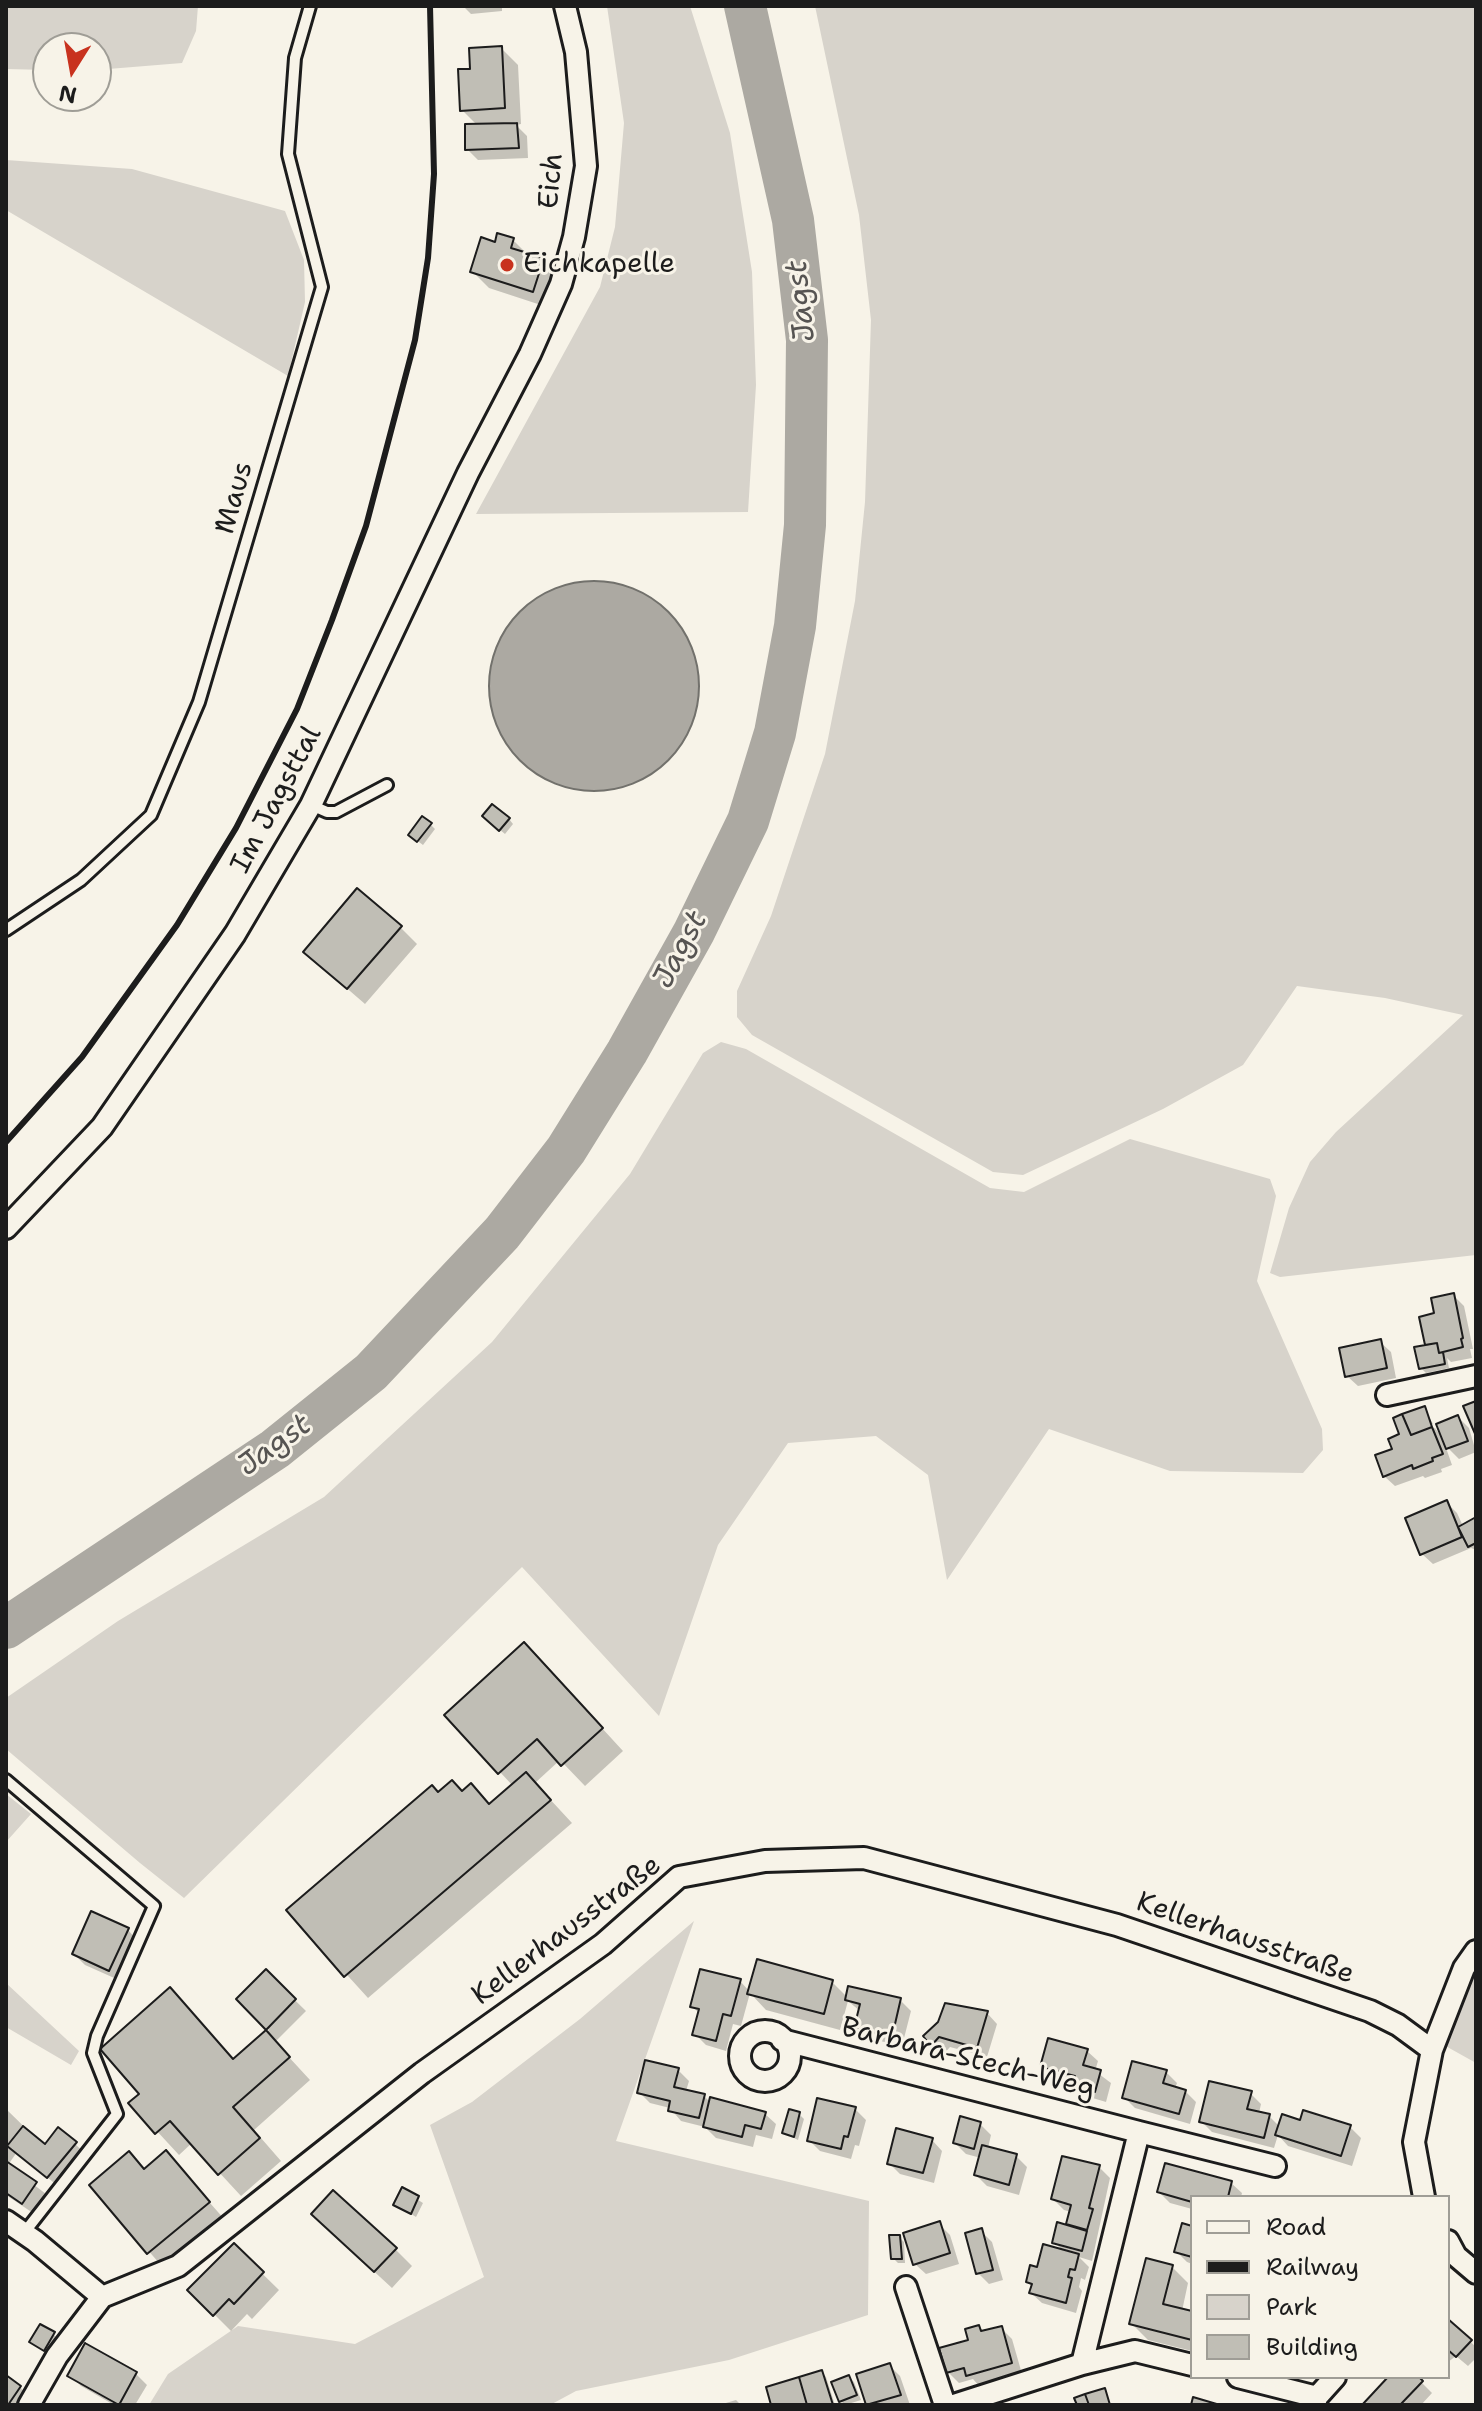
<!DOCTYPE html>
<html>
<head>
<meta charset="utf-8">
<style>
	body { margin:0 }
	#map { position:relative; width:1482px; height:2411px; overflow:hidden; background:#f7f3e8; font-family:"Shantell Sans",sans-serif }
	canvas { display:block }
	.frame { position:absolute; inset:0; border:8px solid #1c1c1c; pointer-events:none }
	.legend { position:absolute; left:1190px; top:2195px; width:260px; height:184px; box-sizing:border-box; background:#f7f3e8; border:2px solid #9f9d96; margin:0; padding:10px 14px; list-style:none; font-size:24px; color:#1c1c1c }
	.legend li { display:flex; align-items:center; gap:16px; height:40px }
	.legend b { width:40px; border:2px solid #9f9d96 }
	.north { position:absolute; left:32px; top:32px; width:80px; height:80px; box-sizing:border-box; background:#f7f3e8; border:2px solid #9f9d96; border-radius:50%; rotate:191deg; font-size:22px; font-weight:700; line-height:32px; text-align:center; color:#1c1c1c }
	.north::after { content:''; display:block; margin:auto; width:28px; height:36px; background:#c8321e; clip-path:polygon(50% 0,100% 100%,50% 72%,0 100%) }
</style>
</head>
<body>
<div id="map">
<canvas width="1482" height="2411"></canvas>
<div class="frame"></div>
<ul class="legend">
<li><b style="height:10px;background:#f7f3e8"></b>Road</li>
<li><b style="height:10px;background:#1c1c1c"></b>Railway</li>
<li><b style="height:22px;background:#d7d3cb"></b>Park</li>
<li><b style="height:22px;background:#c0beb5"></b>Building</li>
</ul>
<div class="north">N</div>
</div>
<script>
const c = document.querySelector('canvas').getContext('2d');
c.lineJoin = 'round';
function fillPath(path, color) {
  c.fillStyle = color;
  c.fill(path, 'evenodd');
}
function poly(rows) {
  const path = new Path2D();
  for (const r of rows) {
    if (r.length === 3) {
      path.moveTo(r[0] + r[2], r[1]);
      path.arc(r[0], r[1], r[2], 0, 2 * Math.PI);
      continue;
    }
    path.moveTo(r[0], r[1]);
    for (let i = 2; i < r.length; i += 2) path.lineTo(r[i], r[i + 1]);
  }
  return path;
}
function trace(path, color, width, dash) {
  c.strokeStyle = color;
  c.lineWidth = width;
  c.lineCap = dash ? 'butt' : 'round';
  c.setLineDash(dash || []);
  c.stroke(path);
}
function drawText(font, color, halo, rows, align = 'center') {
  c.font = font + ' "Shantell Sans",sans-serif';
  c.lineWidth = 6;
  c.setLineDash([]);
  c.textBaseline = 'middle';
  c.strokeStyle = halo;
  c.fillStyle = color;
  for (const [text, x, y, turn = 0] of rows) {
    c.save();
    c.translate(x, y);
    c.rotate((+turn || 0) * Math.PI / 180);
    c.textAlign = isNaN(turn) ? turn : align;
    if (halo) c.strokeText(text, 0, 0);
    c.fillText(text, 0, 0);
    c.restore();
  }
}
fillPath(poly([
	[6,6,198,6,196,31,182,63,96,70,96,48,48,48,48,70,6,69],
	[607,6,690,6,730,133,752,272,756,385,748,512,476,514,600,287,615,227,624,123],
	[815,6,1476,6,1476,1255,1280,1277,1270,1273,1289,1208,1310,1162,1336,1132,1463,1015,1385,998,1297,986,1243,1065,1163,1109,1023,1175,993,1172,752,1035,737,1017,737,991,771,916,825,754,855,601,865,502,871,320,859,215],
	[6,160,132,169,285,211,304,260,305,302,288,376,6,210],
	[721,1042,746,1049,990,1188,1024,1192,1130,1139,1270,1179,1276,1196,1257,1281,1322,1429,1323,1450,1303,1473,1170,1471,1049,1429,947,1580,928,1475,876,1436,788,1443,718,1545,659,1716,522,1567,184,1898,140,1863,6,1749,6,1698,118,1621,324,1497,492,1342,630,1174,703,1053],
	[6,1794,31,1814,6,1842],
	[694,1921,616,2141,869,2201,868,2315,729,2360,576,2391,550,2405,149,2405,168,2374,238,2326,355,2344,484,2277,430,2125,472,2102,580,2019],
	[1476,1971,1476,2063,1442,2044],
	[6,1983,79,2051,71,2065,6,2027]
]), '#d7d3cb');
const water = poly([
	[594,686,105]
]);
fillPath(water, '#aca9a2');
trace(water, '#72716c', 2);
fillPath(poly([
	[463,6,502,6,502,11,471,14],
	[501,48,518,65,521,124,516,125,527,136,528,158,478,160,467,149,478,126,462,110,472,71],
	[513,240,529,256,543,260,560,277,550,308,489,288,472,271,496,244],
	[509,819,513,824,505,834,489,821],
	[430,824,435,829,423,845,415,839],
	[400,927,417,944,365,1004,305,952],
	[1453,1295,1464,1306,1473,1349,1470,1349,1472,1358,1451,1362,1447,1358,1449,1368,1426,1373,1421,1368,1429,1346,1427,1344,1436,1315],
	[1380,1342,1391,1352,1396,1378,1358,1386,1347,1376],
	[1424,1408,1433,1424,1415,1431,1415,1436,1435,1428,1446,1443,1458,1417,1469,1428,1476,1452,1459,1459,1445,1445,1452,1465,1441,1469,1442,1472,1425,1478,1423,1476,1395,1486,1384,1476,1402,1435],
	[1446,1502,1457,1513,1463,1526,1476,1520,1476,1550,1471,1548,1433,1564,1422,1554],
	[546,1667,623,1751,585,1786,560,1760,535,1783,572,1823,368,1998,288,1910,438,1794,462,1793,471,1786,490,1805,513,1786,447,1715],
	[128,1930,138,1941,121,1981,85,1965,74,1954],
	[266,1972,306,2011,275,2042,310,2080,254,2130,281,2161,241,2196,192,2143,179,2155,131,2103,142,2094,192,2012,235,2060,269,2030,238,1999],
	[740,1981,750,1992,832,1982,848,1998,900,2000,911,2011,902,2046,867,2038,856,2027,860,2011,848,2001,840,2030,766,2010,750,1993,741,2026,733,2024,726,2051,706,2045,695,2034,700,2014,693,2007],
	[987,2013,997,2024,987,2057,950,2047,943,2055,926,2036],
	[1087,2051,1098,2061,1095,2071,1111,2083,1106,2102,1086,2096,1076,2083,1053,2077,1042,2066],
	[678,2070,689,2081,686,2091,704,2096,711,2103,765,2114,776,2124,772,2139,756,2135,753,2147,716,2138,705,2127,681,2121,670,2108,650,2103,639,2092],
	[1166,2072,1177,2083,1175,2089,1185,2091,1196,2102,1190,2124,1135,2108,1124,2097],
	[1250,2093,1261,2104,1259,2113,1269,2116,1280,2127,1301,2122,1350,2127,1361,2138,1352,2166,1288,2146,1278,2135,1274,2148,1212,2132,1201,2121],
	[6,2109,45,2147,75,2144,86,2154,59,2187,17,2152,8,2165,46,2194,33,2213,6,2195],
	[855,2109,866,2120,859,2146,855,2145,851,2159,820,2151,809,2140],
	[799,2114,804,2119,798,2140,784,2133],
	[980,2124,991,2135,988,2148,1016,2156,1027,2167,1019,2195,987,2186,976,2175,981,2158,966,2154,955,2143],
	[932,2140,942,2151,934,2183,900,2174,889,2163],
	[166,2153,225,2220,165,2270,92,2185,129,2154,145,2170],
	[1099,2167,1110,2178,1092,2261,1079,2257,1089,2267,1085,2280,1081,2278,1079,2287,1082,2291,1076,2313,1042,2303,1031,2293,1033,2287,1028,2282,1038,2270,1064,2252,1054,2242,1067,2227,1071,2212,1064,2210,1053,2199],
	[1231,2183,1242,2193,1241,2197,1192,2197,1192,2209,1170,2203,1159,2192],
	[402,2190,423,2203,416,2217,395,2204],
	[939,2224,950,2235,959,2264,926,2274,915,2264],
	[1192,2228,1192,2264,1187,2262,1176,2251],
	[330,2231,395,2249,412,2266,392,2288],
	[981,2231,992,2242,1003,2280,989,2284,978,2273],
	[899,2237,904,2242,905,2263,898,2263,893,2258],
	[234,2246,279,2290,252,2319,247,2314,231,2331,190,2290],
	[1172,2267,1188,2283,1182,2311,1192,2313,1192,2351,1148,2340,1131,2323],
	[1448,2321,1476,2347,1476,2358,1468,2366,1456,2356,1448,2362],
	[979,2327,984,2332,1001,2328,1012,2339,1022,2374,979,2386,973,2379,959,2383,948,2372],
	[53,2334,58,2339,49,2354,32,2342],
	[889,2365,900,2376,910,2405,868,2405,859,2375],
	[822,2372,826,2377,835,2405,774,2405],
	[136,2374,147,2385,135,2405,114,2405,81,2386,70,2375],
	[849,2377,854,2382,861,2400,845,2405,841,2401],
	[1391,2377,1416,2377,1432,2393,1421,2405,1365,2405],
	[6,2378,20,2387,36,2405,6,2405],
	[736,2400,741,2405,719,2405]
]), '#0003');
trace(poly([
	[6,1628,275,1449,371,1372,502,1233,566,1150,627,1052,694,932,748,821,775,733,795,626,805,525,807,340,793,220,745,6]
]), '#aca9a2', 42);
const building = poly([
	[502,46,505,108,460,111,458,69,470,69,469,48,502,46],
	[517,123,519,148,465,150,465,124,517,123],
	[497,233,514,238,511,248,544,258,533,292,470,272,481,237,495,242,497,233],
	[492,804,510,818,499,831,482,816,492,804],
	[422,816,432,823,417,842,408,835,422,816],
	[357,888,402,926,347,989,303,952,357,888],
	[1454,1293,1463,1338,1461,1339,1463,1347,1439,1353,1437,1343,1425,1345,1419,1317,1434,1313,1431,1298,1454,1293],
	[1381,1339,1387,1368,1345,1377,1339,1348,1381,1339],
	[1437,1343,1439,1353,1443,1352,1445,1364,1419,1369,1414,1347,1437,1343],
	[1476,1401,1476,1436,1463,1406,1476,1401],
	[1425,1406,1432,1427,1411,1435,1402,1414,1425,1406],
	[1402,1414,1411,1435,1432,1427,1443,1454,1432,1458,1433,1461,1413,1469,1412,1465,1383,1477,1375,1455,1392,1449,1388,1439,1399,1434,1393,1418,1402,1414],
	[1458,1415,1468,1441,1446,1449,1436,1424,1458,1415],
	[1447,1500,1462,1537,1420,1555,1405,1518,1447,1500],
	[1476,1517,1476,1543,1468,1547,1458,1527,1476,1517],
	[524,1642,603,1728,561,1766,537,1739,498,1774,444,1715,524,1642],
	[526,1772,551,1800,344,1977,286,1910,432,1785,438,1792,452,1780,462,1791,471,1783,489,1804,526,1772],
	[91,1911,129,1928,109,1971,72,1954,91,1911],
	[757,1959,833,1980,824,2014,747,1994,757,1959],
	[266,1969,296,1999,266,2030,236,1999,266,1969],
	[700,1969,741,1979,731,2016,723,2014,716,2041,692,2035,699,2009,690,2007,700,1969],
	[848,1986,901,1998,892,2037,854,2028,860,2004,845,2000,848,1986],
	[170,1987,233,2059,266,2030,290,2057,233,2107,260,2138,218,2175,170,2121,155,2134,128,2103,139,2094,100,2049,170,1987],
	[945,2003,988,2011,977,2048,939,2037,931,2046,923,2036,938,2022,945,2003],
	[1048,2038,1088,2049,1083,2065,1101,2070,1095,2092,1073,2086,1075,2076,1040,2067,1048,2038],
	[645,2060,679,2068,674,2087,705,2094,699,2118,668,2111,670,2101,637,2093,645,2060],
	[1132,2061,1167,2070,1163,2083,1186,2090,1179,2114,1122,2098,1132,2061],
	[1209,2081,1252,2091,1247,2109,1270,2114,1264,2138,1199,2122,1209,2081],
	[710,2097,766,2112,761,2129,745,2125,742,2137,703,2127,710,2097],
	[817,2098,856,2107,848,2137,844,2136,841,2149,807,2141,817,2098],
	[789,2109,800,2112,794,2137,782,2133,789,2109],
	[1303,2110,1351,2125,1341,2156,1275,2135,1282,2114,1300,2120,1303,2110],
	[960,2116,981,2122,974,2149,953,2143,960,2116],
	[23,2126,45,2144,58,2127,77,2142,47,2178,7,2146,23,2126],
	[896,2128,933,2138,923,2173,887,2164,896,2128],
	[982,2145,1017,2154,1009,2185,974,2175,982,2145],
	[166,2150,210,2202,147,2254,89,2185,129,2151,144,2169,166,2150],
	[1062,2156,1100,2165,1089,2208,1093,2209,1087,2230,1066,2224,1071,2205,1051,2199,1062,2156],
	[6,2161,37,2182,22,2204,6,2193,6,2161],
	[1165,2163,1232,2181,1228,2197,1192,2197,1192,2202,1157,2192,1165,2163],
	[402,2187,419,2196,411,2214,393,2205,402,2187],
	[333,2190,397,2248,374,2272,311,2214,333,2190],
	[940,2221,950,2253,913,2265,903,2233,940,2221],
	[1057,2222,1087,2231,1082,2251,1052,2243,1057,2222],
	[1182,2223,1192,2226,1192,2257,1174,2252,1182,2223],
	[982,2228,993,2270,976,2274,965,2233,982,2228],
	[889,2235,900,2235,902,2259,891,2259,889,2235],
	[234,2243,264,2272,234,2304,229,2299,213,2316,187,2290,234,2243],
	[1043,2244,1079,2254,1075,2270,1070,2269,1068,2277,1072,2278,1066,2303,1029,2293,1032,2284,1026,2282,1030,2265,1037,2267,1043,2244],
	[1146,2258,1173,2265,1163,2304,1192,2311,1192,2340,1129,2324,1146,2258],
	[1448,2319,1472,2340,1456,2357,1448,2350,1448,2319],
	[40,2324,55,2332,44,2351,29,2342,40,2324],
	[979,2325,981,2331,1002,2326,1012,2363,966,2376,964,2368,946,2373,939,2348,968,2340,965,2329,979,2325],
	[85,2343,137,2372,119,2405,67,2376,85,2343],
	[890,2363,901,2395,866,2405,856,2374,890,2363],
	[822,2370,833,2405,807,2405,799,2377,822,2370],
	[6,2375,21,2386,8,2405,6,2405,6,2375],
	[849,2375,857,2395,839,2402,831,2382,849,2375],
	[799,2377,807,2405,771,2405,766,2387,799,2377],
	[1388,2377,1419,2377,1423,2381,1400,2405,1362,2405,1388,2377],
	[1105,2388,1110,2405,1089,2405,1085,2394,1105,2388],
	[1085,2394,1089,2405,1077,2405,1074,2398,1085,2394],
	[1193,2397,1220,2405,1191,2405,1193,2397]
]);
fillPath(building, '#c0beb5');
trace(building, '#1c1c1c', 2);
const lane = poly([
	[311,805,327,812,336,812,387,785],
	[6,930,81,880,151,815,199,702,322,287,288,154,295,58,310,6],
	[6,1780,154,1906,97,2036,93,2053,117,2114,24,2233]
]);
const street = poly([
	[6,1228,102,1127,235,934,311,805,468,473,530,354,561,284,574,237,586,166,576,52,565,6],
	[1387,1395,1476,1376],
	[765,2056,25],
	[782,2040,1139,2132,1082,2364],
	[1139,2132,1275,2166],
	[1424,2197,1414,2142,1432,2050,1464,1968,1476,1951],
	[6,2221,35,2241,102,2297],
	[1448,2241,1456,2256,1476,2273],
	[906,2287,945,2405],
	[102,2297,178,2266,422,2073,603,1944,679,1877,765,1861,864,1858,1117,1925,1370,2011,1398,2025,1432,2050],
	[1238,2377,1317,2397],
	[29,2405,57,2356,102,2297],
	[954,2405,1082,2364,1135,2351,1192,2365],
	[1315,2405,1317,2397,1335,2377]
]);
trace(lane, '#1c1c1c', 16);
trace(street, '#1c1c1c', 26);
trace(lane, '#f7f3e8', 10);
trace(street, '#f7f3e8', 20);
trace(poly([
	[6,1142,82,1057,177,925,236,828,297,709,332,620,366,526,415,340,428,258,434,174,430,6]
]), '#1c1c1c', 6);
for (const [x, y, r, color] of [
	[507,265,8,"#c8321e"]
]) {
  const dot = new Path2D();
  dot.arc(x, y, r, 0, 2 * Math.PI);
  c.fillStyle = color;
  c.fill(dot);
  trace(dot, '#f7f3e8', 3);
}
drawText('28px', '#1c1c1c', '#f7f3e8', [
	["Eich",552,181,-85],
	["Maus",235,498,-74],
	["Im Jagsttal",277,800,-62],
	["Kellerhausstraße",567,1931,-37],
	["Kellerhausstraße",1245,1939,19],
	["Barbara-Stech-Weg",968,2059,14]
]);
drawText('28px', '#1c1c1c', '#f7f3e8', [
	["Eichkapelle",523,265]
], 'left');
drawText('italic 30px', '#565452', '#f7f3e8', [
	["Jagst",802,301,-96],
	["Jagst",681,950,-62],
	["Jagst",275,1446,-36]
]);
</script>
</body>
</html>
